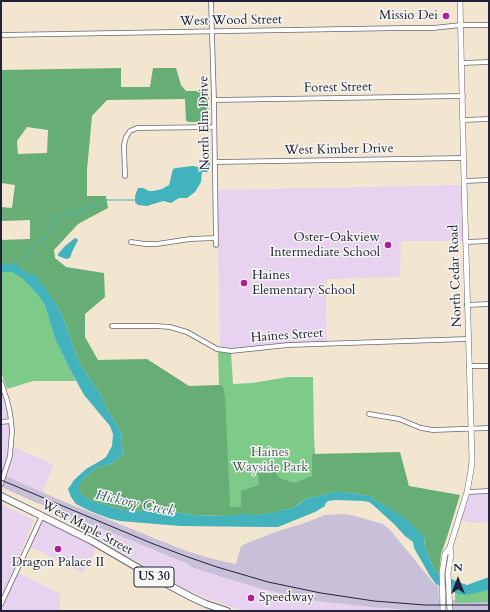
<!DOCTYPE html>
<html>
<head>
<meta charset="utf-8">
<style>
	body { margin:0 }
	#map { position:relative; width:490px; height:612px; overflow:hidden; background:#f3e6d1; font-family:Cardo,serif }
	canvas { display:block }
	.frame { position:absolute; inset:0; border:2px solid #22223b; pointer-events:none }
	.north { position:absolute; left:438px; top:560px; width:40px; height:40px; -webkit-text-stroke:3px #f6f6f2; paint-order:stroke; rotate:0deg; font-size:11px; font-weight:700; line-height:16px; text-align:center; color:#22223b }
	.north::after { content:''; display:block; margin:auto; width:14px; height:18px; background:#22223b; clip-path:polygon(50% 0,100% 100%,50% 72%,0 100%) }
</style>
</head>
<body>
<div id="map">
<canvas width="490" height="612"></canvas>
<div class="frame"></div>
<div class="north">N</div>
</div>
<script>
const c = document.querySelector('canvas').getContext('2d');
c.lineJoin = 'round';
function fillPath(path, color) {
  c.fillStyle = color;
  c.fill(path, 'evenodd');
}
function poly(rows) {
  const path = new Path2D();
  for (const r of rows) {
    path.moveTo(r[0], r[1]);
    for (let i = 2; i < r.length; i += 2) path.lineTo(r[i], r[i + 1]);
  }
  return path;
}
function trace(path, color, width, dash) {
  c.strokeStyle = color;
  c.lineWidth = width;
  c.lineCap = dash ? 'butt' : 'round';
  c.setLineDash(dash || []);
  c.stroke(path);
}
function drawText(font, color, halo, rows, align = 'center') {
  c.font = font + ' Cardo,serif';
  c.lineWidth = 3;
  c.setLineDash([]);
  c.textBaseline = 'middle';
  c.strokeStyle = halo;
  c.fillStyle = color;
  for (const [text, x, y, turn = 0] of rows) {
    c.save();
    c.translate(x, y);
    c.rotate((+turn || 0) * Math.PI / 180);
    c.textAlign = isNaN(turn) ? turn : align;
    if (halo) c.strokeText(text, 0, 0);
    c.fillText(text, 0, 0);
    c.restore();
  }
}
fillPath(poly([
	[463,185,465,241,401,241,400,277,326,279,327,343,231,350,220,348,217,190],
	[1,390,3,390,10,422,11,431,9,456,3,475,1,474],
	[12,446,54,465,42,492,5,476],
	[489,492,489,522,473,523,458,519,467,493],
	[1,504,34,520,1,600],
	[60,512,152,549,188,564,191,567,316,601,370,607,425,611,246,611,225,605,191,592,57,516],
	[43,517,98,545,83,573,29,546],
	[17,572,60,594,60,611,1,611,1,606]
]), '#e7d2ef');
fillPath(poly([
	[1,474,60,500,186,551,217,560,236,564,241,546,250,542,278,531,302,524,325,515,345,514,355,516,383,524,391,531,432,581,438,586,439,600,455,600,489,598,489,611,425,611,370,607,316,601,292,596,255,587,191,567,188,564,152,549,35,502,1,487]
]), '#c8bfd8');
fillPath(poly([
	[1,272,11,272,20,277,29,285,41,299,45,306,56,340,64,357,67,364,76,381,33,381,7,389,1,372],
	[218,352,231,353,233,384,252,383,288,377,313,377,314,438,317,484,292,508,271,513,226,516,222,396,219,385],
	[489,590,489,602,455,603,455,592,458,594]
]), '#7dca89');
fillPath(poly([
	[121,68,121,87,150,87,153,68,176,68,181,85,186,91,209,91,209,120,206,122,190,122,186,121,185,99,107,100,92,116,87,170,87,196,106,196,108,208,78,224,54,250,55,258,66,267,104,273,105,297,85,314,85,337,98,360,147,359,189,386,219,385,223,387,225,396,230,507,241,507,241,491,259,485,257,468,271,465,279,478,294,483,312,476,312,454,400,452,409,486,460,495,447,537,441,554,439,574,435,571,425,548,424,537,381,503,375,500,370,496,345,492,333,492,314,497,308,498,292,508,271,513,257,515,236,515,226,516,194,515,174,512,123,510,89,500,81,494,77,490,82,480,97,468,111,464,123,455,121,433,118,427,107,409,101,395,81,366,77,357,63,317,57,305,21,268,1,264,1,240,30,239,30,220,1,221,1,207,12,208,15,185,1,183,1,70],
	[27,127,48,130,47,153,18,154,17,141]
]), '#66ae75');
fillPath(poly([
	[208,159,210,160,210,170,208,172,202,172,201,182,195,192,187,198,179,198,171,203,163,201,147,206,138,205,135,202,135,196,138,188,143,188,149,191,153,191,162,189,169,185,173,169,176,168,193,166,198,167,203,166,204,163],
	[75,238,77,239,78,240,72,252,70,258,66,259,58,256,58,254,65,246],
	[1,264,14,264,21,268,27,274,32,274,36,276,57,305,63,317,77,357,81,366,101,395,107,409,118,427,121,433,123,455,111,464,97,468,82,480,78,490,81,494,89,500,123,510,174,512,194,515,226,516,242,514,257,515,271,513,292,508,299,504,308,498,314,497,333,492,345,492,370,496,375,500,381,503,405,518,424,537,425,548,435,571,439,574,454,580,461,583,467,585,489,577,489,590,466,595,458,594,436,584,430,576,414,548,413,542,405,536,394,524,373,505,369,502,363,501,336,500,328,501,325,504,325,506,315,512,278,527,266,527,180,526,120,521,108,518,90,511,76,504,71,497,68,489,74,480,86,469,100,461,106,457,112,446,113,434,110,426,84,395,67,364,64,357,56,341,45,306,41,299,29,285,20,277,11,272,1,272]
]), '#42b2bc');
trace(poly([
	[14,264,20,259,25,260,35,244,42,240,46,237,49,232,55,218,58,216,64,216,69,215,73,211,78,213,82,209,88,208,95,206,104,200,134,200]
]), '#42b2bc', 1);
const minor = poly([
	[211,1,214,100,216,245],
	[1,35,403,28,433,28,461,25,489,25],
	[462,63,489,62],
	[214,100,463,96],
	[463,120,489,119],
	[216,162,463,158],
	[125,176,124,145,126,137,130,131,137,128,214,127],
	[464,181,489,180],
	[131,242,145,244,157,244,190,239,216,238],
	[466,242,489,241],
	[467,305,489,304],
	[112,326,156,326,170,327,187,332,217,349,231,351,288,345,468,339],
	[469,366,489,366],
	[1,382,7,400,10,413,12,431,10,456,1,484],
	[369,414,399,419,421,428,433,430,489,428],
	[1,422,11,421],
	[467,492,489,491],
	[1,604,42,516]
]);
const tertiary = poly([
	[443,611,442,573,444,560,445,554,450,547,467,492,471,470,472,460,464,181,460,1],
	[450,611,448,573,451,555,450,547]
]);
const primary = poly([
	[1,496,42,516,92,541,152,576,191,597,206,604,227,611]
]);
trace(minor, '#6b6770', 5.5);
trace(tertiary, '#6b6770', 6);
trace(primary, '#6b6770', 8);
trace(minor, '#fff', 4);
trace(tertiary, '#fff', 5);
trace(primary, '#fff', 6);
trace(poly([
	[1,480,151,543,188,557,217,567,268,582,321,593,374,601,425,605,489,605]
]), '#22223b', 1);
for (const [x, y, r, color] of [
	[446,16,4,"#b5179e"],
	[388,245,4,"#b5179e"],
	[244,283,4,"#b5179e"],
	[58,549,4,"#b5179e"],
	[251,598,4,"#b5179e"]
]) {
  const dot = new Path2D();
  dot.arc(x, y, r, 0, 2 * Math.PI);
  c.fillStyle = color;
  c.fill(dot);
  trace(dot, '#f6f6f2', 1.5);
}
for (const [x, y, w] of [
	[154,577,40]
]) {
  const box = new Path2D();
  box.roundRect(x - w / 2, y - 10, w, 20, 3);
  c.fillStyle = '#f6f6f2';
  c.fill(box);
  trace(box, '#22223b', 1);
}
drawText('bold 12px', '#22223b', null, [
	["US 30",154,577]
]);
drawText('13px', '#22223b', '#f6f6f2', [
	["Missio Dei",438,16],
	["Oster-Oakview",380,238],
	["Intermediate School",380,253],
	["Haines",252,276,"left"],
	["Elementary School",252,291,"left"],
	["Dragon Palace II",58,563,"center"],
	["Speedway",259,598,"left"]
], 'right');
drawText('13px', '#22223b', '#f6f6f2', [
	["West Wood Street",231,21,-1],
	["Forest Street",338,88,-1],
	["North Elm Drive",205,123,-91],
	["West Kimber Drive",339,150,-1],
	["North Cedar Road",456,276,-92],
	["Haines Street",287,336,-4],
	["West Maple Street",87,528,28]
]);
drawText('13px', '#425d56', '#f6f6f2', [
	["Haines",270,453],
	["Wayside Park",270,468]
]);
drawText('italic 14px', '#2f5c6f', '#f6f6f2', [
	["Hickory Creek",135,504,12]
]);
</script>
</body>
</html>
